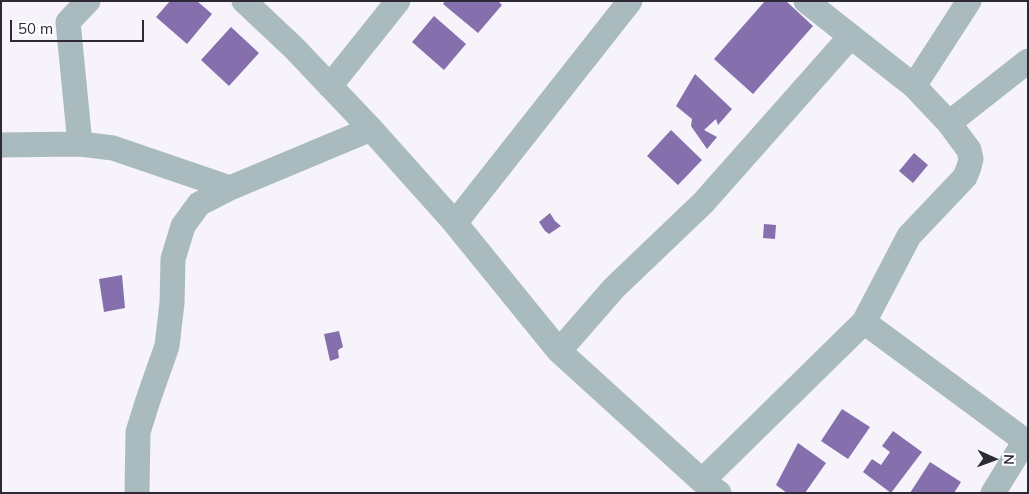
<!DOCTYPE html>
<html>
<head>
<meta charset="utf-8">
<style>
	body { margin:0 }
	#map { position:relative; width:1029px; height:494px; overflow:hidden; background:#f6f4fa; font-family:Mulish,sans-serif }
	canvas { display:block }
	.frame { position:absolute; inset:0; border:2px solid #2e2936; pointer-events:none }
	.north { position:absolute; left:969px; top:434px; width:50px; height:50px; -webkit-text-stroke:4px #fff; paint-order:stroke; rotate:92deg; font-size:14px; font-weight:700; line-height:20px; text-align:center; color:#2e2936 }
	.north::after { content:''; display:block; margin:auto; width:18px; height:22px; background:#2e2936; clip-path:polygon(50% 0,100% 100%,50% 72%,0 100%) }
	.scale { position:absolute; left:10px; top:20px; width:134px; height:22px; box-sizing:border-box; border:2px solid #2e2936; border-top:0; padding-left:6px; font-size:15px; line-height:18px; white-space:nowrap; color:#2e2936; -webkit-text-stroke:4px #fff; paint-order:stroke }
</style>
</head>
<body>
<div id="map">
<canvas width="1029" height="494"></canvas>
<div class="frame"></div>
<div class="north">N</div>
<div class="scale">50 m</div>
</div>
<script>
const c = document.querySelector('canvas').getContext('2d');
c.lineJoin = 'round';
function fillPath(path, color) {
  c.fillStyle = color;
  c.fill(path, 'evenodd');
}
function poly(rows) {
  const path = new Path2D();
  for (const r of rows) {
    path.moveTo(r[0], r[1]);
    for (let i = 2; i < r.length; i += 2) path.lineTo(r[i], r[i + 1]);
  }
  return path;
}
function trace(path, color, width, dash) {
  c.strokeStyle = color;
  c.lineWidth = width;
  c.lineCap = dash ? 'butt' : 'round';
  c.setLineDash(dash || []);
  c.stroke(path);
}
fillPath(poly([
	[170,1,197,1,212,14,187,44,156,17],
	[445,1,498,1,502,5,478,33,443,4],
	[765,1,786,1,813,26,753,94,714,59],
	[434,16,466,44,444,70,412,42],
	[231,27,259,53,229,86,201,60],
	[695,74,732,109,718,125,716,119,704,130,717,137,707,149,691,126,692,119,676,106],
	[671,130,702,160,678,185,647,156],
	[914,153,928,165,913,183,899,171],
	[550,213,555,221,561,226,549,234,545,231,539,222],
	[764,224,776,225,775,239,763,238],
	[122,275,125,308,104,312,99,279],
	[339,331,343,347,338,350,339,358,330,361,324,334],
	[842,409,870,427,848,459,821,441],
	[893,431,922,452,891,493,863,472,872,459,881,465,890,452,882,446],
	[798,443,826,463,805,493,787,493,776,485],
	[930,462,961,482,954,493,910,493]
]), '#866fad');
trace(poly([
	[244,1,294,48,371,129,455,223,559,351,702,481,719,493],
	[806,1,914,86,949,123,1028,61],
	[330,86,398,1],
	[914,86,969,1],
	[80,144,68,22,88,1],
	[1,145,80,144,113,148,230,188],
	[455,223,630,1],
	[864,322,1028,443],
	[559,351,614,288,682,223,703,203,851,36],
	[702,481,864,322,909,236,965,177,969,167,971,159,969,150,949,123],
	[137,493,138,432,148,400,167,346,172,303,173,259,183,226,199,204,230,188,371,129],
	[993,493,1025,441]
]), '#aabbbf', 25);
</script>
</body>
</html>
